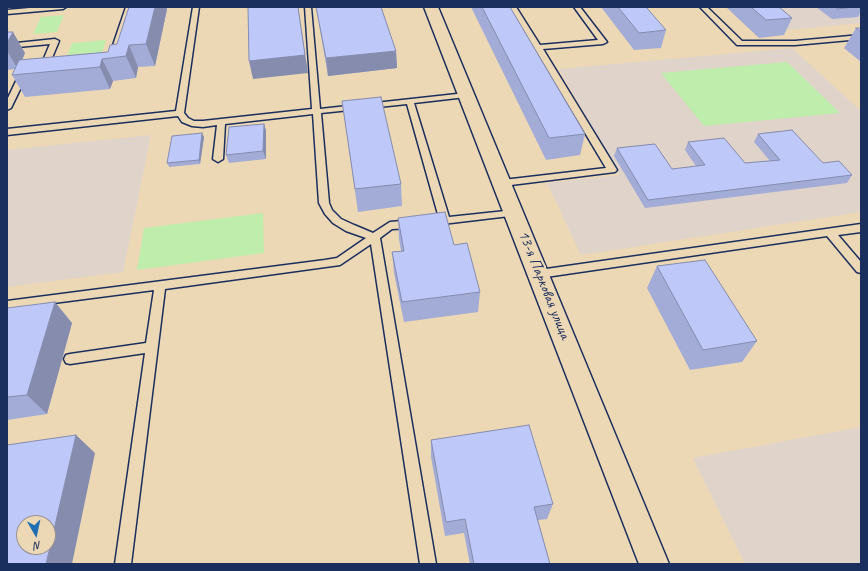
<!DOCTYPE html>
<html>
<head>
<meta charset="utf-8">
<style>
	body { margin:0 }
	#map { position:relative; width:868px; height:571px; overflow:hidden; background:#edd8b6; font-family:Caveat,sans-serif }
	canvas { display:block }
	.frame { position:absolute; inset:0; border:8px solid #1b2f5e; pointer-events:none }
	.north { position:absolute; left:16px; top:515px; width:40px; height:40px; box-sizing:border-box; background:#edd8b6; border:1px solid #999493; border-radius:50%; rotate:171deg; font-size:11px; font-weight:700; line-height:16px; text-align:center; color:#1b2f5e }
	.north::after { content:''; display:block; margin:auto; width:14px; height:18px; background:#1f6fb2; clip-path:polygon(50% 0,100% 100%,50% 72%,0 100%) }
</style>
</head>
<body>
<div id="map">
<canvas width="868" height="571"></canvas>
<div class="frame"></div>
<div class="north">N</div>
</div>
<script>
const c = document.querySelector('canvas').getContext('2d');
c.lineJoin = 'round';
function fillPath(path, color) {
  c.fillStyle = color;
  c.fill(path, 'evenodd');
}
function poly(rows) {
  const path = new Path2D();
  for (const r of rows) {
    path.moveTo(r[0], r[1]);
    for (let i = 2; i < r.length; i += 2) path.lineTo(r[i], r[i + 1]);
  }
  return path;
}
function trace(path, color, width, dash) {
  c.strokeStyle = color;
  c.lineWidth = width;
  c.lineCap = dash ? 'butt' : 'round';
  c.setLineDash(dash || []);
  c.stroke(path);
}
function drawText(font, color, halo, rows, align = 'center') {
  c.font = font + ' Caveat,sans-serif';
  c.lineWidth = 4;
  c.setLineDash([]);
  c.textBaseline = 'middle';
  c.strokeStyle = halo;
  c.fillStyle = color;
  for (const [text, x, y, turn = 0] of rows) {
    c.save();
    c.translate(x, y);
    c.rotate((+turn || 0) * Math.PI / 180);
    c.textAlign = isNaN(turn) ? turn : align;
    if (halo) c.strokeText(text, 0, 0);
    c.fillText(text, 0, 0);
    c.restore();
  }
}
fillPath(poly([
	[763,7,861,7,861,23,789,30],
	[792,48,861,111,861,212,581,255,547,183,619,175,559,69],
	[151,135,123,272,7,287,7,150],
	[861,427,861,564,745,564,693,458]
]), '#dfd3ca');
fillPath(poly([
	[64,15,57,32,33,34,41,17],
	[106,40,99,63,63,67,72,43],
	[787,62,840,113,704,126,661,73],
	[263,213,264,253,137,270,144,228]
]), '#bfedab');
const lane = poly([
	[41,7,66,7,63,9,7,14,7,10,41,7],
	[126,7,132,7,117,57,113,59,110,59,109,57,126,7],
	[193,7,199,7,184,113,188,118,194,121,203,121,312,109,305,7,311,7,320,109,466,93,470,95,466,97,414,103,449,217,515,210,518,211,520,213,518,215,434,225,430,224,429,222,430,220,439,218,407,104,321,113,329,203,332,210,341,219,354,225,373,233,390,222,413,220,418,224,413,228,392,229,380,238,436,564,420,564,371,244,340,265,165,289,131,564,115,564,145,353,70,364,66,363,64,359,66,355,70,354,146,343,154,290,7,309,7,301,325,260,337,258,366,238,346,231,333,223,325,214,319,203,313,114,225,124,223,159,218,162,213,159,217,125,203,127,192,126,182,122,178,116,7,135,7,129,176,111,193,7],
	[510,7,516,7,540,45,598,40,574,7,580,7,607,42,603,44,543,49,617,170,615,172,503,186,500,185,498,183,503,180,606,168,510,7],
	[700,7,707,7,742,41,795,41,861,35,861,39,795,45,737,45,700,7],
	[55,39,59,41,47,70,43,72,39,70,50,44,7,48,7,44,55,39],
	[27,74,31,76,25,79,11,108,7,110,7,100,18,77,27,74],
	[861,224,861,232,838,235,861,262,861,273,857,272,827,236,539,278,535,277,534,274,535,271,539,270,861,224]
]);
const secondary = poly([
	[424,7,438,7,669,564,639,564,424,7]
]);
trace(lane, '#1b2f5e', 3);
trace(secondary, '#1b2f5e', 3);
fillPath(lane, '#edd8b6');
fillPath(secondary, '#edd8b6');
fillPath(poly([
	[129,7,166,7,167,9,155,66,138,67,136,78,113,81,110,89,25,97,12,75,15,69,7,70,7,32,25,53,22,60,108,52,117,44],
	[316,7,381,7,396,51,397,68,328,76],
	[471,7,510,7,585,134,580,155,546,160],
	[601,7,646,7,666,30,661,48,634,50],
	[726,7,779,7,792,18,784,35,759,38],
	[816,7,861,7,861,11,858,17,832,19],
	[856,28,861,28,861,62,844,48],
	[342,101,401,184,402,206,358,212],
	[264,124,266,131,266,159,229,163,226,155],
	[758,134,823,163,852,175,847,183,645,208,614,156,617,148,672,169,696,166,685,150,688,142,745,163,770,161,754,142],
	[204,137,200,164,169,167,167,163],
	[398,218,454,245,480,292,478,312,404,322,394,273,392,252,401,251,399,239],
	[657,266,757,341,742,362,690,370,647,288],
	[7,308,72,323,47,414,7,420],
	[431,440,553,504,547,519,538,520,550,564,470,564,464,533,445,536,431,457]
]), '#a3acd6');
fillPath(poly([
	[155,7,166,7,167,9,155,66,146,44],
	[298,7,308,73,253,79,249,61],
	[13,32,25,53,18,69,7,51,7,43],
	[129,45,138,67,136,78,126,56],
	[396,51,397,68,328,76,326,58],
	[102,59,113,81,110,89,100,67],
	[264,124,266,131,266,159,263,151],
	[202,133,204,137,200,164,199,160],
	[55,302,72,323,47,414,27,395],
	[76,435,95,453,72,564,46,564]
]), '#858cae');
const building = poly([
	[129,7,155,7,146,44,129,45,126,56,102,59,100,67,12,75,19,60,108,52,110,45,117,44,129,7],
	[248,7,298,7,305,55,249,61,248,7],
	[316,7,381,7,396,51,326,58,316,7],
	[482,7,510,7,585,134,549,138,482,7],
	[618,7,646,7,666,30,639,33,618,7],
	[751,7,779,7,792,18,766,20,751,7],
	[835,7,855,7,837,9,835,7],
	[856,28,861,28,861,32,856,28],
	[7,32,13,32,7,43,7,32],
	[381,97,401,184,355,189,342,101,381,97],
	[264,124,263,151,226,155,229,127,264,124],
	[792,130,823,163,839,161,852,175,648,200,617,148,655,144,672,169,705,165,688,142,724,138,745,163,780,160,758,134,792,130],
	[202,133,199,160,167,163,172,136,202,133],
	[445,212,454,245,467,243,480,292,402,302,392,252,404,251,398,218,445,212],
	[705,260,757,341,703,350,657,266,705,260],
	[55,302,27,395,7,397,7,308,55,302],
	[529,425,553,504,534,507,550,564,474,564,465,519,446,522,431,440,529,425],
	[76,435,46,564,7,564,7,445,76,435],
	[24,523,48,523,48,547,24,547,24,523]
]);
fillPath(building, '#bec8f9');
trace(building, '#858cae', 1);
drawText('16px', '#1b2f5e', '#edd8b6', [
	["13-я Парковая улица",544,285,68]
]);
</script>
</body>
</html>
